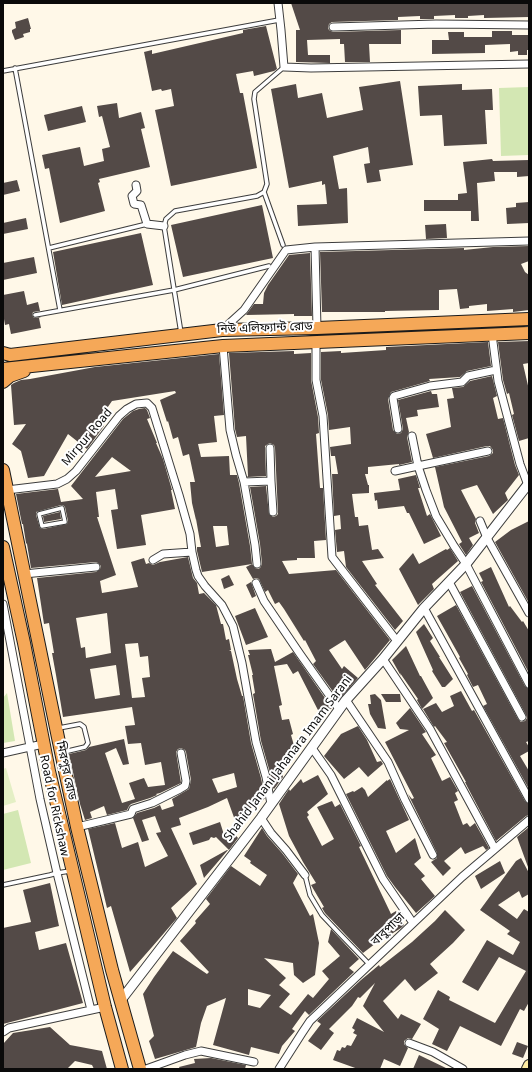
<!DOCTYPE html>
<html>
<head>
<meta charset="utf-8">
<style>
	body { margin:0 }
	#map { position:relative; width:532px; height:1072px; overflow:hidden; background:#fff8e8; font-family:Georgia,serif }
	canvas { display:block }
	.frame { position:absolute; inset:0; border:4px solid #0a0a0a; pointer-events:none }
</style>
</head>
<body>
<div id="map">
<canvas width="532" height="1072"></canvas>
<div class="frame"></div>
</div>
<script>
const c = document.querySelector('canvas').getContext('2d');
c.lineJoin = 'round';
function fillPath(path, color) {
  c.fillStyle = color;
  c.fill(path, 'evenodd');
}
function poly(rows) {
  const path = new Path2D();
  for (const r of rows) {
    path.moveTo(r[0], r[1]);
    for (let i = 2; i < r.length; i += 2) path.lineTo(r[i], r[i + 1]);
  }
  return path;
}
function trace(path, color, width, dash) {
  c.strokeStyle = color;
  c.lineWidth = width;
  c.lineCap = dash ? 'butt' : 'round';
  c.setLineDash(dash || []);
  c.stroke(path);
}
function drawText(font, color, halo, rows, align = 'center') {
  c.font = font + ' Georgia,"Noto Sans Bengali",serif';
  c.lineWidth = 4;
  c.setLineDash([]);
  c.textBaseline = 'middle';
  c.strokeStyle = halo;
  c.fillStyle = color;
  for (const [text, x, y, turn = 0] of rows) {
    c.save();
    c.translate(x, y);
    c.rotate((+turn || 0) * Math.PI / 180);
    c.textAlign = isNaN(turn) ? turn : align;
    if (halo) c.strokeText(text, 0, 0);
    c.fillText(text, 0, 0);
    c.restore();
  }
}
fillPath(poly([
	[529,87,529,155,501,156,499,88],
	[7,693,15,741,3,743,3,698],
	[18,810,31,863,3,870,3,814]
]), '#d3e7b3');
fillPath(poly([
	[6,768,16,802,3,806,3,769]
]), '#e4efc5');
fillPath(poly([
	[291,3,529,3,529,17,484,18,484,15,468,16,468,18,455,18,455,15,434,16,434,19,420,19,420,16,398,17,398,20,332,22,329,24,328,28,329,30,333,32,401,30,401,44,369,44,370,62,345,62,344,44,340,44,340,39,307,40,308,55,330,55,330,63,296,62,296,30,300,30],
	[28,18,31,29,30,29,30,32,23,34,24,37,15,40,12,32,12,30,16,28,15,22],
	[266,26,277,69,274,71,254,76,253,71,236,74,240,93,243,93,257,168,171,186,155,110,174,106,171,89,162,91,161,89,152,91,144,52,152,50,152,54,243,33,243,30],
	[492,31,512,31,512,35,529,35,529,50,527,50,527,55,518,55,518,51,510,52,510,44,485,45,485,53,432,54,432,40,449,40,448,32,464,32,464,37,492,37],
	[400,81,413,165,379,170,381,181,367,183,364,164,370,163,368,147,333,156,339,189,347,188,348,223,298,226,297,205,327,204,325,184,322,185,322,181,289,188,271,89,296,84,298,98,322,93,327,118,363,110,359,87],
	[462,84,462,90,492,89,493,110,485,110,487,144,444,146,442,115,420,116,418,86],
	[117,103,119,118,141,112,145,128,141,129,150,167,99,179,100,182,98,183,105,211,60,223,49,168,45,169,42,155,80,147,84,166,104,161,102,149,110,147,102,116,99,117,97,106],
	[82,106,86,122,48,131,44,115],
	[492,159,493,161,529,160,529,176,517,177,517,172,494,172,495,181,477,183,479,221,471,221,471,211,424,211,424,200,458,200,458,194,467,193,463,162],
	[17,180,20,191,3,195,3,183],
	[529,202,529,223,507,224,506,208,516,207,516,203],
	[262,205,273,258,183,277,171,225],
	[26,218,28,229,3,234,3,223],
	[446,224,447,238,426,239,425,225],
	[141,233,153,285,62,305,53,252],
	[529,246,529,261,521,264,525,272,529,275,529,310,513,312,513,309,487,311,487,304,469,306,469,308,460,309,457,289,439,290,439,310,385,311,385,312,322,312,320,252,464,248,464,250,493,247],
	[310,253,312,316,294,316,294,314,246,315,254,304,263,304,264,293,268,285,289,255],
	[34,257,37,273,3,280,3,263],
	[24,291,27,305,38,302,40,311,33,312,32,315,34,318,41,317,39,318,41,328,11,334,9,324,5,325,3,313,3,295],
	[529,341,529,363,523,364,529,390,529,438,519,441,512,415,514,414,509,393,507,394,503,380,498,342],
	[488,342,491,366,467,371,460,377,429,379,430,381,391,392,388,399,393,430,397,434,401,433,403,429,398,400,431,391,432,394,437,394,439,407,417,410,418,416,406,418,409,432,407,437,412,462,399,465,399,464,368,467,368,474,365,474,368,485,369,485,369,493,352,494,355,517,358,517,359,526,368,525,372,550,378,549,384,558,362,561,377,584,375,585,403,621,395,630,346,567,344,551,337,552,335,530,341,529,340,515,334,516,332,474,338,474,335,456,331,456,330,447,351,444,350,427,329,430,328,415,321,380,321,352,341,351,341,353,386,350,386,347],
	[294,351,294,354,311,353,311,380,318,417,319,433,316,434,320,488,323,488,326,540,314,541,315,558,297,558,297,560,282,561,289,574,336,570,390,640,365,670,345,640,329,650,342,669,344,666,358,678,339,700,313,664,316,661,305,640,304,641,284,609,279,602,275,604,268,590,265,592,259,579,256,578,253,579,246,567,252,564,255,568,258,569,260,568,262,564,260,544,250,487,266,486,269,514,273,517,276,516,278,514,275,448,274,445,270,443,268,444,265,446,266,476,248,477,247,476,248,476,246,436,237,437,235,429,229,353],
	[219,354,224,415,214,416,217,442,198,444,201,457,229,456,230,475,237,475,239,483,250,546,252,564,202,572,197,551,197,547,201,547,196,519,196,520,192,503,190,482,195,482,189,454,183,456,178,437,173,439,168,421,167,422,160,400,176,393,175,391,112,401,98,421,104,426,87,449,68,434,44,476,28,478,21,451,12,444,26,424,14,425,11,385,14,383,21,380,30,379,95,367],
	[213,526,227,526,229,545,216,547],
	[492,376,497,396,493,398,498,419,503,418,515,465,519,475,505,493,508,500,493,514,477,485,461,490,476,519,475,523,479,533,469,538,473,545,466,555,459,544,462,542,444,507,435,467,489,456,493,453,493,450,490,446,487,446,433,458,426,434,451,427,447,399,454,398,452,388,463,387,470,381],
	[145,408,147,410,150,418,147,419,157,443,156,443,163,459,172,490,171,490,175,509,141,515,146,545,117,549,111,510,118,509,115,489,96,492,99,517,97,517,116,575,100,581,102,593,138,587,131,562,144,558,146,564,149,563,153,565,160,562,188,557,193,578,197,583,199,594,204,593,216,605,221,624,223,624,226,640,229,639,231,650,229,651,231,651,237,679,242,696,243,696,251,743,261,778,265,798,258,806,256,803,236,823,227,798,208,807,179,818,181,825,171,828,197,884,171,908,177,918,152,947,130,972,111,906,107,908,88,829,115,823,122,848,138,842,145,867,168,856,156,833,161,832,155,816,142,820,149,840,142,842,133,818,137,813,154,808,160,805,162,810,174,806,172,799,189,789,191,780,186,752,185,750,181,748,178,749,176,752,181,783,160,793,156,794,157,795,150,798,131,804,129,806,127,810,107,815,104,806,90,812,92,818,85,820,80,804,69,754,86,750,89,747,124,739,129,764,123,765,116,748,105,753,122,803,135,799,129,783,144,778,148,787,165,785,161,762,145,765,141,743,128,744,125,726,135,725,132,707,63,717,56,675,52,653,54,653,49,623,44,624,37,578,96,572,100,569,101,566,98,563,96,562,31,568,27,544,26,543,23,524,22,524,16,494,58,489,61,502,83,499,71,486,123,419,133,411,139,409],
	[112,457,131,471,95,477],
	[61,505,63,505,65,507,68,521,67,524,43,529,40,528,36,515,36,512],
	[107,613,111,653,86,658,85,647,81,648,76,618],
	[138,643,140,657,148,656,150,677,142,678,145,697,132,698,125,644],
	[116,665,120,695,95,699,90,669],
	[234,773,237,787,218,793,212,779],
	[416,475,420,488,418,488,427,516,430,514,441,536,424,544,409,513,407,513,404,506,378,509,377,500,375,501,374,493,400,490,398,479],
	[60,512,61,519,44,522,43,516],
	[529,521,529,603,495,542,511,530],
	[450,548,458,561,432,584,434,589,418,605,399,569,413,553,419,564,446,549,447,550],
	[491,567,509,607,510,606,522,622,523,621,529,631,529,673,481,582,483,581,479,573],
	[229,575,234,585,224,589,221,579],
	[251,582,256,596,252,598,246,585],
	[472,586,525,686,529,689,529,741,526,742,529,747,529,751,520,756,529,771,529,789,483,706,487,704,478,685,473,687,467,675,468,674,459,658,460,657,437,616,456,605,518,719,521,722,525,721,527,718,526,715,460,592],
	[255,608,268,637,246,645,235,616],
	[424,624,433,638,430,641,440,657,439,657,453,679,445,687,442,687,432,671,433,670,416,632],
	[406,646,420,676,421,676,433,698,422,709,417,700,418,699,400,673,401,676,392,660],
	[271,649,275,662,293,652,332,708,321,716,298,671,293,674,287,664,274,666,282,705,279,706,282,720,289,719,293,734,291,735,295,749,280,768,283,777,274,789,273,788,271,776,261,741,253,694,255,693,252,675,253,675,248,655,250,655,248,650],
	[461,691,472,711,474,710,525,801,529,804,529,815,526,816,496,841,468,788,465,782,466,782,444,743,447,742,435,726,434,727,423,709,436,703,442,712,454,706,450,696],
	[375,694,381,700,386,729,378,728,370,714,368,704,371,704,370,695],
	[381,694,400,694,401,702,386,702],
	[410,708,426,732,422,734,436,755,431,758,442,781,450,777,458,791,455,793,458,800,454,802,463,825,467,823,470,827,475,823,489,848,486,850,483,846,465,854,461,847,444,861,451,868,443,876,431,862,437,858,437,853,408,794,412,799,414,798,385,742,409,730,400,729,396,723],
	[358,726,367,740,377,762,381,761,383,764,368,777,359,767,344,779,324,756,341,734],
	[318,775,328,794,307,812,309,815,307,817,322,846,334,839,317,807,332,801,335,807,340,804,361,846,359,847,391,914,396,911,404,925,401,928,385,938,384,937,363,953,325,913,322,908,324,907,311,885,316,883,303,862,289,836,279,804,289,789,290,791,301,779,303,783],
	[390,779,409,820,386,831,396,853,415,838,421,858,414,864,425,876,421,879,435,896,416,913,395,887,387,876,346,794,353,791,354,792,362,787,365,790,368,797,387,780,387,781],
	[220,822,225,838,231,830,238,838,229,850,216,837,214,838,211,837,209,840,193,845,189,833],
	[529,827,529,866,528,867,517,837],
	[262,828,267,836,282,853,298,874,293,883,310,916,313,914,319,943,315,975,303,983,294,975,293,963,264,958,286,978,279,985,290,994,279,1007,291,1015,308,994,313,998,329,979,322,971,340,956,328,942,331,929,358,958,359,959,349,968,354,972,309,1015,305,1011,292,1029,295,1031,282,1046,279,1054,251,1047,249,1055,213,1045,226,998,207,1006,201,1023,196,1047,155,1059,149,1041,154,1036,143,994,154,977,173,951,207,974,209,972,180,941,196,923,195,921,210,904,206,899,231,866,260,886,267,875,250,863,251,861,244,856],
	[248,989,271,995,260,1008,248,1005],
	[227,850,228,850,204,878,200,865],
	[521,858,529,873,529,894,522,898,519,891,498,905,517,919,524,909,529,912,529,1002,524,1011,520,1009,501,1046,460,1026,447,1051,432,1044,439,1029,423,1019,438,990,450,997,449,1000,495,1023,526,971,499,957,478,991,462,982,487,940,513,955,520,942,507,934,510,931,480,910,516,861],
	[500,861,505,873,481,889,475,876],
	[50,883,59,926,35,932,39,950,66,943,83,1003,3,1024,3,928,31,922,23,890],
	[445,910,465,930,453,943,430,964,438,973,415,991,405,979,383,1001,398,1019,401,1014,421,1024,412,1039,408,1038,404,1041,404,1044,408,1048,400,1066,384,1059,380,1069,358,1069,333,1060,337,1050,340,1051,342,1047,345,1048,347,1045,351,1046,357,1035,353,1033,355,1030,352,1028,357,1018,384,1032,363,1006,375,983,360,998,358,997,352,1006,329,1029,334,1033,321,1050,308,1041,321,1024,317,1021,361,980,379,965,380,967,412,942,435,921],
	[50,1027,70,1045,102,1051,107,1069,94,1069,92,1065,75,1061,67,1069,3,1069,3,1044,13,1033],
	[517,1042,528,1046,523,1058,512,1054],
	[419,1055,448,1069,413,1069],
	[211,1058,246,1065,245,1069,180,1069,179,1067,195,1063,194,1059]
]), '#534a47');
const service = poly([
	[15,68,60,310],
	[3,71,279,20],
	[264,192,283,245],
	[49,248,147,224],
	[35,315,174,290,269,266],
	[181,333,164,226,166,219,175,211,257,196,264,192,267,184,254,99,255,92,284,67],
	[62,508,65,522,42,526,39,514,62,508],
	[59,728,80,724,84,727,88,743,85,747,64,752],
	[305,875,310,895,322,915,339,933,369,964],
	[3,885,50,875,57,873,70,871]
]);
const minor = poly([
	[278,3,281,30,284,67,311,68,529,64],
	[333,27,436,24,529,25],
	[136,185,137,191,132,196,134,204,141,205,147,224,164,226],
	[315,247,317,328],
	[222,330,244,310,286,250,315,247,529,241],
	[492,334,498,381,520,464,529,488],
	[316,342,316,380,323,416,332,557,397,641],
	[223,346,230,430,236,455,244,482,255,545,257,564],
	[398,429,393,398,394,396,430,386,462,382,468,376,496,370],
	[488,451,418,466,426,490,436,516,454,546,466,564,529,684],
	[395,471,418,466,412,436],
	[271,481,273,512],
	[244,482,271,481,270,448],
	[7,490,57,484,67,479,76,471,119,416,127,409,136,404,147,403,152,408,179,495,190,534,192,552,163,554,153,560],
	[480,521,487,538,529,613],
	[192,552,196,570,198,576,205,586,222,605,233,626,242,663,256,742,266,777,271,804],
	[24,574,96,567],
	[449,582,522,717],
	[256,583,264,601,300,654,339,709],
	[3,604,40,799,57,873,91,1010],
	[424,608,529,799],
	[383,659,430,729,495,849],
	[346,700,388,762,405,800,433,855],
	[312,748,331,775,383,879,413,923],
	[3,753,43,744],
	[261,818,271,833,286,850,305,875],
	[77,827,131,814,133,809,152,803,180,789,185,786,186,781,181,753],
	[3,1032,9,1028,105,1007],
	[409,1043,433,1052,463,1069],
	[146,1069,185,1055,201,1051,254,1062],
	[279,1069,302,1033,310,1021,462,877,529,820]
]);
const tertiary = poly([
	[121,1000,261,818,346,700,383,659,424,608,466,564,529,483]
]);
const secondary = poly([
	[527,1069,529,1065]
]);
const trunk = poly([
	[3,353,10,355,222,330,317,328,529,319],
	[3,369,223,346,529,333],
	[3,382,10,376,24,371],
	[3,470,61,752,77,827,112,970,140,1069],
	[3,547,24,643,49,771,105,1007,122,1069]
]);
trace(service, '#3d3d3d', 5.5);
trace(minor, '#3d3d3d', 9);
trace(tertiary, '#3d3d3d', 11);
trace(secondary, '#2c2c2c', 12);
trace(trunk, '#1b1b1b', 14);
trace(service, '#fff', 3.5);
trace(minor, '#fff', 7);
trace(tertiary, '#fff', 9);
trace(secondary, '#feeca3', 10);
trace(trunk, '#f5a858', 12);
drawText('12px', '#0a0a0a', '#fff', [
	["নিউ এলিফ্যান্ট রোড",265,329,-2],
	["Mirpur Road",88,438,-50],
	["Shahid Janani Jahanara Imam Sarani",289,759,-53],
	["মিরপুর রোড",65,771,78],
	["Road for Rickshaw",53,806,78],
	["বাবুপাড়া",389,930,-44]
]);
</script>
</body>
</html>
